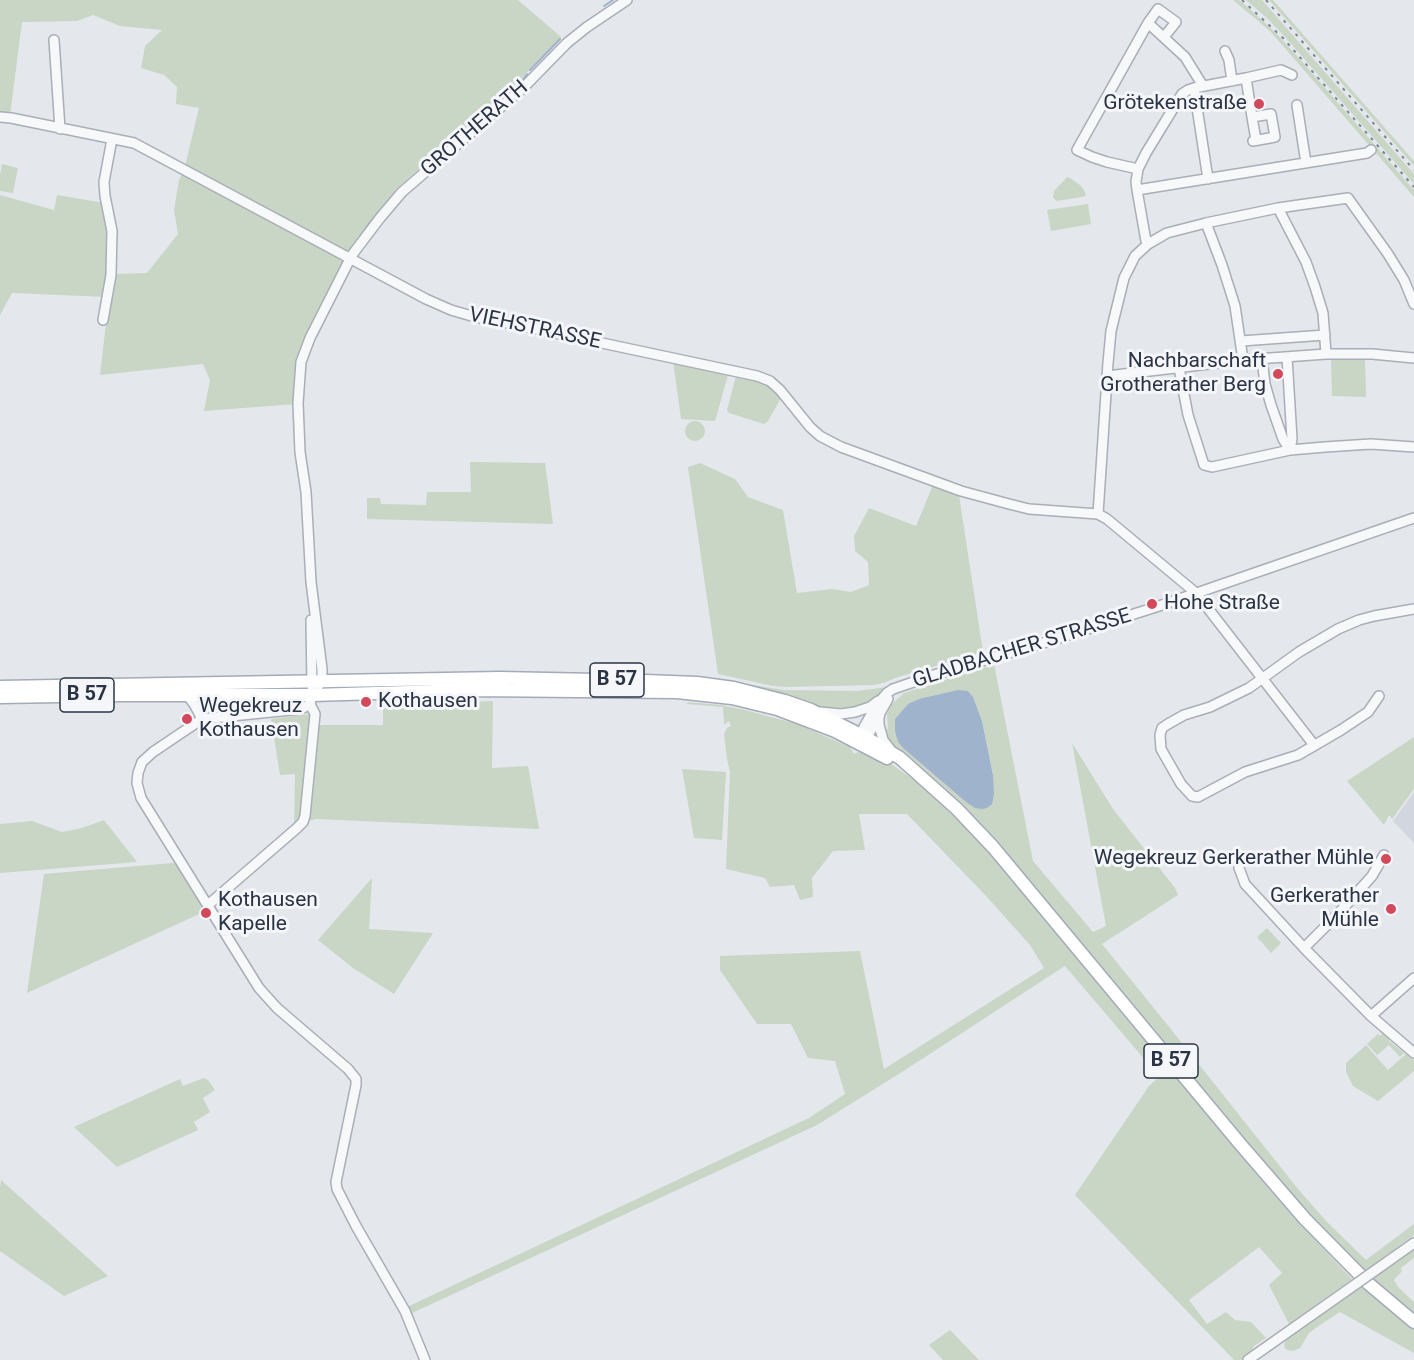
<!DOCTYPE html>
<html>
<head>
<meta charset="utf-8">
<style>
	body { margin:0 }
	canvas { display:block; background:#e4e7ec }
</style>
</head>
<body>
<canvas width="1414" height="1360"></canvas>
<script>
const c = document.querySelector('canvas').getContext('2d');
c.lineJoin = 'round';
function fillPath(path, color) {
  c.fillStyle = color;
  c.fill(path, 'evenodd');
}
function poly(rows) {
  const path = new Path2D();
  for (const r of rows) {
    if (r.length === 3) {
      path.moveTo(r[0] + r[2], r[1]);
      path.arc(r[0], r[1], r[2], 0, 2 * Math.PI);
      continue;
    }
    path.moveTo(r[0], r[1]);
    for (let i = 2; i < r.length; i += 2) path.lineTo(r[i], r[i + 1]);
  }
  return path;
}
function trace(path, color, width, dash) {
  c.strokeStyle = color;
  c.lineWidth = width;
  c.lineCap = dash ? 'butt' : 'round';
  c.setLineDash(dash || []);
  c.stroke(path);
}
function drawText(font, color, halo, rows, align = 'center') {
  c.font = font + ' Roboto,sans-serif';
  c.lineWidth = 6;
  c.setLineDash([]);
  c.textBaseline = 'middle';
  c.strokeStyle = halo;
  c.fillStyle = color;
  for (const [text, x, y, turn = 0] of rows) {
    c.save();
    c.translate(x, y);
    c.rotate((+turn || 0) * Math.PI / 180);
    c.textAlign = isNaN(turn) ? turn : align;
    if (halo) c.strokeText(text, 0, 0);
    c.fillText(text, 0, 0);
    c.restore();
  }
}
fillPath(poly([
	[1414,792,1414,843,1393,821]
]), '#d2d6de');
fillPath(poly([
	[0,0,518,0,561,37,516,84,395,190,398,193,345,260,302,345,296,372,296,404,204,411,210,380,203,364,100,375,106,323,107,297,12,293,0,315,0,195,54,210,57,195,104,203,115,274,147,273,178,234,174,210,179,180,182,174,237,203,185,166,199,108,176,104,177,87,164,75,141,68,145,46,162,30,120,26,93,15,77,21,22,22,10,116,0,115],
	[1233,0,1239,0,1249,8,1275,32,1298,57,1414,190,1414,197,1270,31],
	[1246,0,1262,0,1414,174,1414,184,1285,37,1267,18],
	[1269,0,1273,0,1414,161,1414,166],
	[2,164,18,168,13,193,0,191,0,175],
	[1067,177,1070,178,1080,185,1084,190,1086,195,1083,197,1056,201,1053,197,1054,191],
	[1088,204,1091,224,1051,231,1047,210],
	[1331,359,1365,359,1366,397,1332,396],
	[673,361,728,375,715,421,681,419],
	[736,376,756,380,768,385,781,398,768,421,764,424,729,413,727,410],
	[695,431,10],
	[470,462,545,463,553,524,367,519,367,498,380,498,381,504,426,505,427,492,471,492],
	[700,463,735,479,748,497,783,510,797,593,832,589,851,592,869,585,868,562,855,551,854,536,869,508,916,526,933,485,959,495,983,652,895,678,886,682,874,685,786,687,773,686,718,674,688,467],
	[994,664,1033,861,1093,932,1106,926,1072,743,1113,809,1175,888,1178,895,1102,944,1170,1028,1298,1189,1326,1221,1366,1260,1414,1224,1414,1235,1362,1273,1313,1222,1181,1066,910,762,889,741,884,733,888,728,887,714,891,705,904,693],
	[968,691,973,697,982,721,993,775,975,808,967,803,903,748,898,742,895,719,908,704],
	[722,680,784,690,857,691,887,687,891,683,892,685,871,702,854,709,840,712,826,710],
	[493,701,492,768,528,766,539,829,316,819,308,821,294,828,295,774,280,775,271,719,318,713,317,725,383,725,383,708,404,705],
	[688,702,721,705,745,710,797,724,850,747,854,754,858,752,887,761,921,785,938,798,975,836,1082,961,1168,1063,1157,1074,1065,966,902,1072,817,1125,410,1314,407,1307,809,1118,845,1094,835,1061,808,1058,791,1024,757,1024,720,970,720,956,860,951,884,1069,1044,968,1030,945,987,897,907,814,859,814,865,850,833,851,812,878,813,897,800,900,794,885,770,887,765,878,726,869,730,772,727,759,724,734,727,728,731,726,729,721,724,725,723,707,687,704],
	[290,703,286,705,210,711,205,713,198,705],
	[1414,737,1414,789,1392,819,1389,815,1384,825,1347,781],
	[682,769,726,772,722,840,694,838],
	[104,820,137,862,0,873,0,824,32,821,62,832,82,828],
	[172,863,181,864,208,910,27,993,44,874],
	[372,878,369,929,433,933,394,994,353,968,318,940],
	[1267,928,1281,943,1271,953,1257,937],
	[1383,1033,1389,1039,1388,1040,1404,1053,1400,1057,1389,1045,1377,1055,1367,1044,1378,1034,1380,1036],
	[1366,1045,1388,1070,1406,1054,1414,1060,1414,1071,1378,1101,1353,1086,1346,1072,1346,1063],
	[1169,1068,1241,1156,1290,1213,1352,1279,1289,1324,1269,1285,1282,1273,1259,1247,1189,1300,1207,1324,1226,1312,1235,1320,1251,1322,1266,1338,1254,1346,1250,1354,1242,1360,1234,1360,1075,1195,1149,1086],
	[204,1078,208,1080,215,1090,203,1098,210,1112,194,1122,198,1130,117,1167,74,1127,180,1079,183,1086],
	[1,1180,108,1276,64,1296,0,1251,0,1188],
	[1414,1249,1414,1258,1401,1268,1402,1271,1394,1280,1399,1288,1414,1302,1414,1314,1373,1279],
	[1363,1286,1414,1327,1414,1353,1340,1312,1320,1325,1309,1333,1300,1348,1293,1351,1287,1350,1284,1347,1285,1339],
	[950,1330,979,1360,943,1360,929,1345]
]), '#c9d6c5');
fillPath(poly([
	[958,690,968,691,973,697,982,721,993,775,994,794,992,804,987,808,982,809,975,808,967,803,903,748,898,742,895,731,895,719,908,704,919,699]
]), '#9fb4cc');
trace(poly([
	[604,6,613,0],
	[530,70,560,39],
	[516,89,527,74],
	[357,241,368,225,398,190]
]), '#9fb4cc', 2);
const minor = poly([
	[1148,23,1158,9,1176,22,1164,37],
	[54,40,60,129],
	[1225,51,1229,60,1232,81],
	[1246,78,1252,117],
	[1194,88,1208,179],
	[1297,105,1306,163],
	[0,117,11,118,134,143,426,299,451,310,475,317,508,323,757,376,770,381,780,390,810,427,820,436,841,447,961,491,1009,504,1029,509,1098,514,1107,519,1196,593,1314,745],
	[1253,141,1275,137,1271,114,1252,117,1256,140],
	[1138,169,1107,162,1092,157,1077,150,1148,23,1185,57,1203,86],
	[1137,190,1367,153,1371,150],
	[1278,208,1306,262,1315,287,1323,313,1326,354],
	[1206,223,1222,265,1235,306,1243,360],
	[1148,244,1146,241,1137,190,1136,182,1138,169,1146,153,1182,94,1188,90,1194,88,1246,78,1281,70,1292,75],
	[103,320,111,275,112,231,105,196,104,182,112,139],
	[1241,341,1325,335],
	[1287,357,1292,439,1290,450],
	[1262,359,1265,384,1271,405,1283,439,1290,450],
	[1179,368,1188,415,1204,465,1212,467,1290,450,1325,447,1371,444,1414,447],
	[1107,376,1243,360,1326,354,1372,354,1414,358],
	[1098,514,1108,363,1111,331,1124,278,1135,256,1148,244,1167,233,1206,223,1278,208,1348,198,1388,254,1404,280,1414,304],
	[311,620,312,687],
	[186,694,194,704,202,719],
	[312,695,322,681,322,669,311,582,306,492,300,452,298,403,301,362,310,338,352,255,380,218,402,192,522,89,567,43,587,27,627,0],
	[1379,696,1368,712,1341,730,1298,755,1245,772,1198,797,1192,796,1181,784,1161,749,1160,735,1162,728,1168,724,1184,715,1210,707,1249,688,1299,652,1338,629,1359,620,1374,616,1414,609],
	[310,704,301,709,202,719,153,752,142,762,138,773,137,783,141,798,259,988,277,1008,348,1069,356,1079,356,1085,336,1182,337,1189,356,1226,405,1311,425,1360],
	[820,712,841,714,855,712,870,707,878,701],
	[879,718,879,725,883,740,890,749],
	[859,738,864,727,876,706,887,693,893,689,937,674,1050,641,1159,606,1414,518],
	[864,741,879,718,880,713,888,699],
	[1239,868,1245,884,1304,948,1371,1016,1414,1053],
	[208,905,297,828,303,822,305,816,315,714,310,704,311,700],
	[1304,948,1337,915,1363,886,1372,876,1384,855],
	[1371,1016,1414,978],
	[1380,1267,1414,1243],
	[1248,1360,1346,1291]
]);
const major = poly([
	[0,687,500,678,645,681,697,683,734,688,785,701,811,710,865,737,900,758,957,809,993,847,1241,1145,1305,1219,1369,1284,1414,1322],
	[0,697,121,695,312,695,477,690,677,692,732,698,777,709,835,731,887,758]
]);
trace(minor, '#a9aeb7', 12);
trace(major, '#a3abb8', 15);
trace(minor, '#f7f8fa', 9);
trace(major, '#fff', 12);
trace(poly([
	[1242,0,1283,38,1414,187],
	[1266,0,1414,170]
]), '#7d8696', 2, [3, 6]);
const minorBridge = poly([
	[1346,1291,1380,1267]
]);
trace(minorBridge, '#a9aeb7', 12, []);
trace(minorBridge, '#f7f8fa', 9);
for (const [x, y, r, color] of [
	[1259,104,6,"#d1495b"],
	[1278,374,6,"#d1495b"],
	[1152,604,6,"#d1495b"],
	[366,702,6,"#d1495b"],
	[187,719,6,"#d1495b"],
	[1386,859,6,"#d1495b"],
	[1391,909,6,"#d1495b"],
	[206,913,6,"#d1495b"]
]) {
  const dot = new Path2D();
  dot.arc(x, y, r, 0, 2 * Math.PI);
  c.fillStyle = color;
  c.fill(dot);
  trace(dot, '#f4f6f9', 2);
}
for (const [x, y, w] of [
	[617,680,54],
	[87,695,54],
	[1171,1061,54]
]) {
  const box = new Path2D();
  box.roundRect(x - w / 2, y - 17, w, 34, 4.5);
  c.fillStyle = '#f4f6f9';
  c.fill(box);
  trace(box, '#2b3445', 1.5);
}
drawText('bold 20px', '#2b3445', null, [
	["B 57",617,680],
	["B 57",87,695],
	["B 57",1171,1061]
]);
drawText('21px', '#2b3445', '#f4f6f9', [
	["Grötekenstraße",1247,104],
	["Nachbarschaft",1266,362],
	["Grotherather Berg",1266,386],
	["Hohe Straße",1164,604,"left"],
	["Kothausen",378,702,"left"],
	["Wegekreuz",199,707,"left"],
	["Kothausen",199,731,"left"],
	["Wegekreuz Gerkerather Mühle",1374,859],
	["Gerkerather",1379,897],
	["Mühle",1379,921],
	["Kothausen",218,901,"left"],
	["Kapelle",218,925,"left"]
], 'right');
drawText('21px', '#2b3445', '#f4f6f9', [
	["GROTHERATH",475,129,-41],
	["VIEHSTRASSE",535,329,12],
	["GLADBACHER STRASSE",1022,649,-17]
]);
</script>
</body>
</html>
